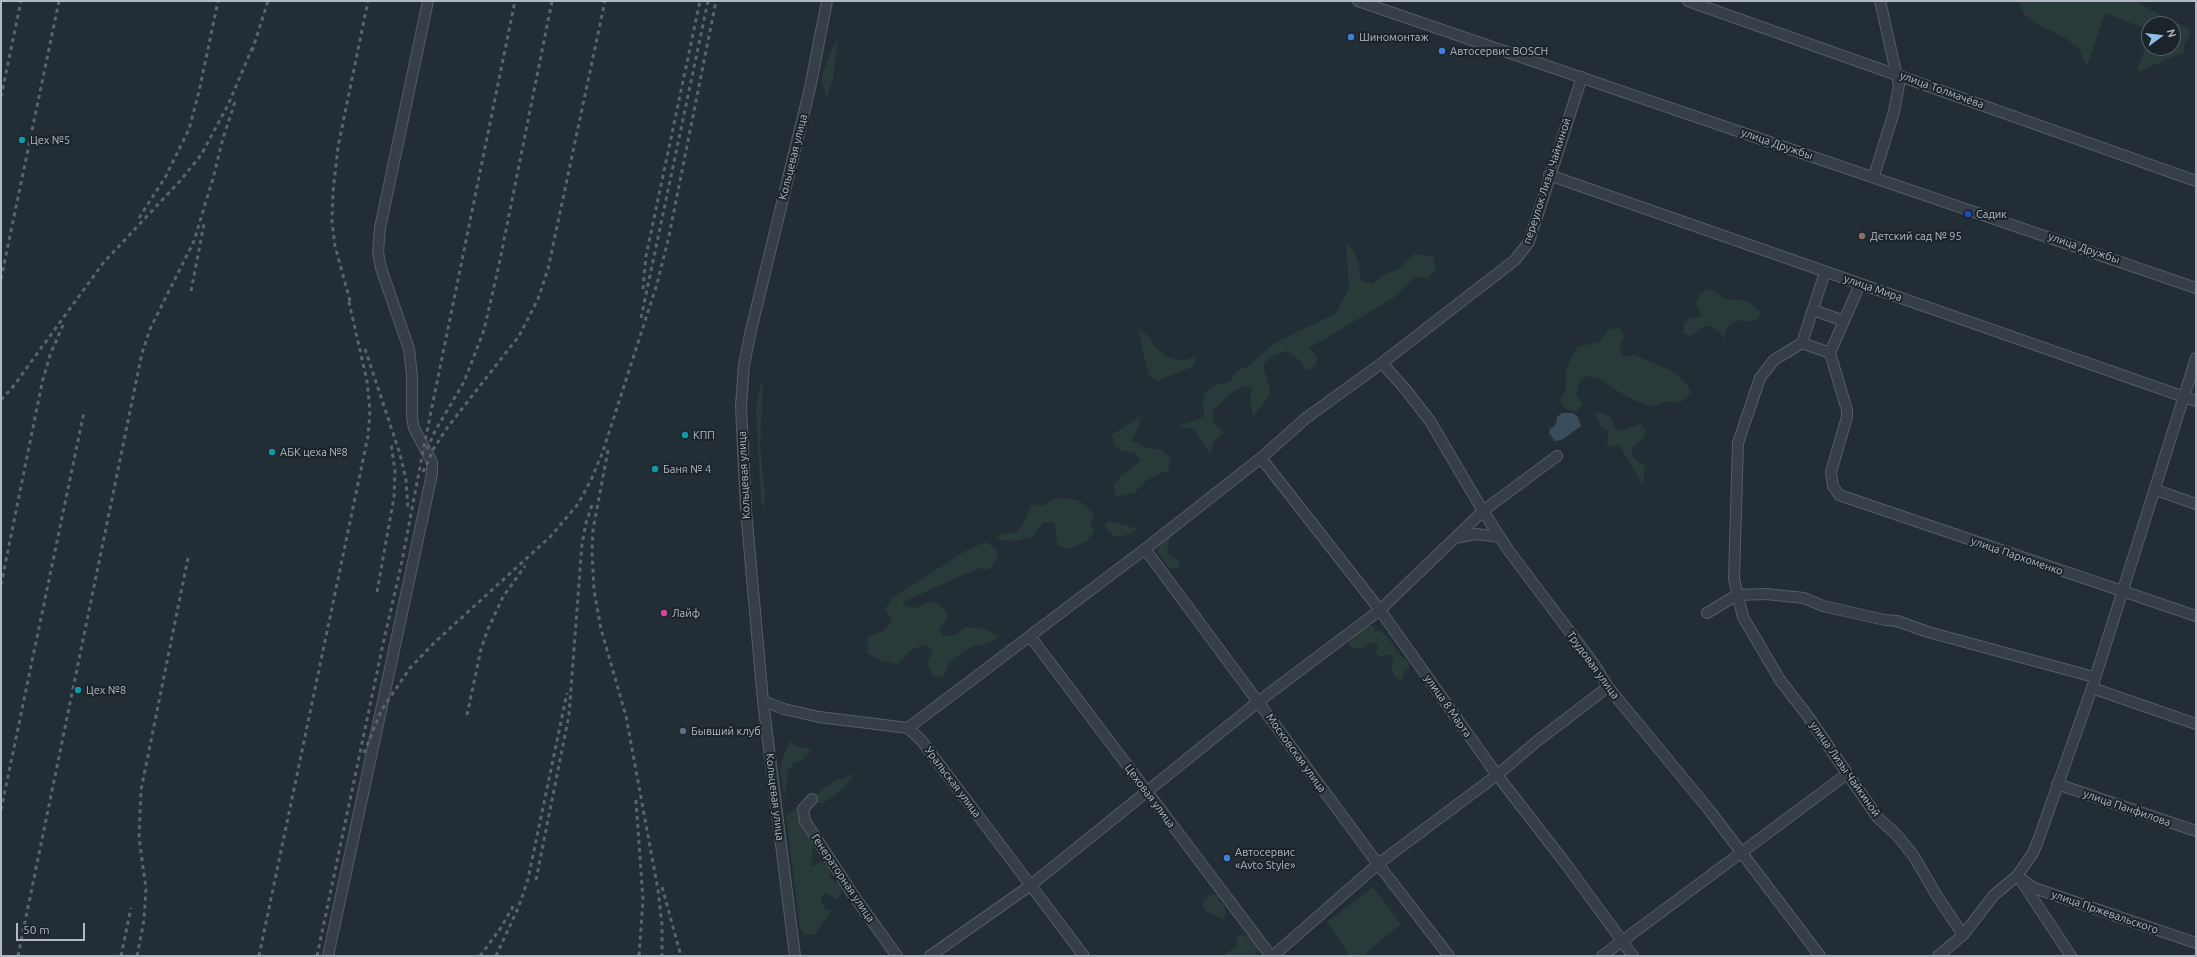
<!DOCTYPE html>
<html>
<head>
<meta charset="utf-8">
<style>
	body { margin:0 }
	#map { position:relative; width:2197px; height:957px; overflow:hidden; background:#232d36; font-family:Ubuntu,sans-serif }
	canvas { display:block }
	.frame { position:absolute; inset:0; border:2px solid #b1bac3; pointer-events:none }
	.north { position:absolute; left:2141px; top:16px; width:40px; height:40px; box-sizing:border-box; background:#1c242b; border:1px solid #586068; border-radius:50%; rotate:75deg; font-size:11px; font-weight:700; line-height:16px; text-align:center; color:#b1bac3 }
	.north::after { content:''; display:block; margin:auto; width:14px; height:18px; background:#8ebceb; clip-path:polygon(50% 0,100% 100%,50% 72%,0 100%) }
	.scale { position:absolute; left:16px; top:923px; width:69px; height:18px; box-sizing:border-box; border:2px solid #b1bac3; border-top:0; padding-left:5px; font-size:12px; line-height:14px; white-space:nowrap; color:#b1bac3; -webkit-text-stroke:3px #1c242b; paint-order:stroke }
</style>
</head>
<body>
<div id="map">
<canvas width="2197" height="957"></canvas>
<div class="frame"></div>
<div class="north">N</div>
<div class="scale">50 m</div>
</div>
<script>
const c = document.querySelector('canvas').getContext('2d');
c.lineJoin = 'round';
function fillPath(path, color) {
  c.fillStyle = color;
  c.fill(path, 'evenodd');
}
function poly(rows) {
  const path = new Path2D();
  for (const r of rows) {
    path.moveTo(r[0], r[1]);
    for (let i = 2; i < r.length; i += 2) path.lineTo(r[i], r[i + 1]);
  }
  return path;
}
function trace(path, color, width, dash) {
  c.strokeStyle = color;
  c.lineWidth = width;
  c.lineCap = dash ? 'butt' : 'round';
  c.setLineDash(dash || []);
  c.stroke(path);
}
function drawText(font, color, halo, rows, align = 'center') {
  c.font = font + ' Ubuntu,sans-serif';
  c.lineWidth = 4;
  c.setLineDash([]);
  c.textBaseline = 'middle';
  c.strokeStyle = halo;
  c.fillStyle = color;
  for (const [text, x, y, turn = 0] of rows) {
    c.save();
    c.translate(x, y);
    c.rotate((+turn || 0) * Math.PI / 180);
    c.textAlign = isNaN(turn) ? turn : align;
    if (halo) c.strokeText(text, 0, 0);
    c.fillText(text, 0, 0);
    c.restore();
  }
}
fillPath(poly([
	[2019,1,2136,1,2161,16,2188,28,2190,35,2184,45,2185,52,2137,72,2149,36,2149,48,2173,48,2173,24,2149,24,2149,30,2105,13,2087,67,2079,49,2064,37,2037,24,2023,13],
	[838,40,833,79,827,98,822,85,822,76,832,48],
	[1346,243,1352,248,1359,263,1360,280,1372,284,1383,275,1398,269,1414,254,1433,256,1436,269,1428,278,1415,277,1395,297,1309,348,1317,357,1316,365,1306,371,1299,360,1287,351,1273,356,1263,364,1271,393,1253,417,1250,400,1252,388,1244,386,1228,395,1213,411,1213,423,1224,433,1215,440,1210,454,1194,429,1177,426,1200,419,1204,415,1203,401,1205,392,1217,384,1226,383,1232,379,1236,371,1247,367,1275,343,1336,313,1349,288],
	[1706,289,1714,291,1725,299,1747,301,1760,312,1759,318,1751,322,1742,320,1733,323,1726,328,1724,340,1721,333,1711,326,1704,326,1692,336,1683,334,1684,323,1691,318,1697,318,1702,316,1696,304,1699,295],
	[1619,328,1625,336,1619,346,1624,357,1634,355,1671,370,1688,385,1691,393,1680,403,1667,401,1650,407,1627,397,1600,379,1585,376,1580,380,1576,395,1583,404,1576,412,1565,409,1560,400,1566,388,1566,372,1570,360,1577,347,1599,342,1609,329],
	[1138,329,1148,335,1156,348,1167,357,1181,361,1197,356,1194,366,1158,381,1149,376],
	[761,381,763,388,760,446,765,493,764,511,761,500,756,411],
	[1594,412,1603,413,1610,417,1615,428,1622,431,1640,424,1646,429,1643,439,1633,446,1632,454,1638,462,1645,466,1643,486,1619,444,1609,448,1607,441,1609,431,1601,427],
	[1140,416,1139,427,1131,441,1148,448,1163,450,1170,459,1169,471,1161,473,1147,480,1134,493,1116,497,1113,486,1121,476,1141,460,1135,453,1119,450,1114,444,1112,435],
	[1063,498,1080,501,1095,515,1090,524,1095,531,1086,542,1067,549,1058,545,1054,523,1043,522,1031,538,1012,541,995,539,1002,534,1017,532,1025,521,1031,504,1044,506,1051,500],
	[1112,522,1135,528,1137,530,1123,536,1115,536,1108,531,1105,526,1107,523],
	[1171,533,1167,549,1170,556,1176,558,1180,564,1178,569,1169,568,1157,551,1159,547,1157,543],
	[986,542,996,549,998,558,988,570,979,568,903,602,905,606,915,608,933,601,940,605,949,616,939,629,942,636,953,636,967,627,985,629,999,637,988,643,971,647,949,662,943,677,933,676,927,662,933,651,927,645,912,649,898,664,883,662,867,653,868,636,883,631,892,622,885,609,892,598,967,550],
	[1370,626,1375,627,1375,632,1380,631,1389,639,1398,653,1409,663,1409,668,1404,670,1403,678,1400,680,1395,677,1392,669,1393,656,1389,654,1380,657,1376,652,1378,647,1376,643,1370,643,1362,648,1354,649,1350,646,1349,641,1363,627],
	[790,741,797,747,812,749,803,760,794,763,788,770,785,797,780,773,781,763],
	[852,773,852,779,834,796,823,803,816,803,815,799,822,788,830,785,835,780,844,779],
	[796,808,802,812,813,845,811,867,824,861,828,864,830,877,833,881,841,885,842,889,841,894,836,899,826,893,823,894,821,902,825,909,832,910,814,935,804,935,800,929,786,815],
	[1373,887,1401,924,1362,956,1350,956,1327,922],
	[1210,895,1218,895,1218,900,1223,904,1226,910,1224,920,1206,911,1203,905,1205,899],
	[1241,935,1255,940,1258,944,1259,950,1255,956,1223,956,1234,948,1237,945,1237,937]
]), '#283b39');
fillPath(poly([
	[1562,413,1573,413,1578,417,1581,426,1562,440,1555,441,1549,433,1550,429,1556,424,1557,417]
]), '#3a4d5d');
const minor = poly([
	[1358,1,2196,288],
	[1688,1,2196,181],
	[1549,175,2196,401],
	[1874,176,1894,112,1899,85,1880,1],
	[1813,310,1844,321],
	[1802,343,1825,272],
	[1830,353,1860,284],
	[1382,363,1406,390,1430,421,1483,511,1509,551,1594,664,1608,687,1710,811,1820,956],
	[1261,458,1380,610,1497,775,1566,864,1633,956],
	[2156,490,2196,504],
	[1455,538,1476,534,1500,537],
	[1145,549,1378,864,1449,956],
	[1707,613,1737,595,1766,594,1804,598,1823,606,1885,620,1897,621,1928,632,2094,677],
	[1030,636,1271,956],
	[2092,688,2196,724],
	[763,701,784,709,819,717,908,728,921,740,1084,956],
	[908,728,1145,549,1261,458,1306,418,1382,363,1515,260,1529,242,1582,77],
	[2057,784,2196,831],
	[812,799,803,809,805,821,854,896,897,956],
	[2017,876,2034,888,2196,943],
	[2022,882,2071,956],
	[1963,935,1937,896,1913,855,1896,834,1878,818,1807,715,1780,680,1743,617,1734,579,1738,443,1760,378,1774,360,1802,343,1830,353,1847,410,1847,417,1831,472,1833,486,1839,495,2196,616],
	[328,956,432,474,432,462,414,428,412,418,412,376,409,349,381,268,378,252,380,228,428,1],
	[795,956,763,701,746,511,741,406,744,365,751,330,810,88,827,1],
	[930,956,1031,885,1258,702,1380,610,1483,511,1557,456],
	[1273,956,1378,864,1497,775,1536,742,1608,687],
	[1602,956,1847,774],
	[1938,956,1963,935,1994,895,2017,876,2033,853,2039,838,2092,688,2196,358]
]);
trace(minor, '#545d64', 12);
trace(minor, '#363f47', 10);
trace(poly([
	[252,51,268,1],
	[1,97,21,1],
	[212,183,223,138,235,102],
	[139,218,166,176,189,129,199,92,218,1],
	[1,279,59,1],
	[643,289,646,256,700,1],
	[191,291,204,224],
	[350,301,335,246,332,222,333,192,338,147,368,1],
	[641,318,708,1],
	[365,349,400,454,406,480,408,509],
	[1,400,12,388,104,262,180,181,201,155,228,105,253,46],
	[427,449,435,431,464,382,484,330,499,265,552,1],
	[608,450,593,530,592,552,594,590,601,629,626,716,658,890,662,925,662,956],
	[423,472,434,448,447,428,519,336,538,299,548,269,605,1],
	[1,585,42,383,50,355,64,323],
	[377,592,394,497,395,471,391,443],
	[467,715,481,649,488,629,503,597,525,566],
	[364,753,381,711,410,668,435,642,551,536,578,504,591,480,603,451,657,284,669,236,716,1],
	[636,800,643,900,639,956],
	[1,810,84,412],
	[536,880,569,715,582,544,586,523,593,502],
	[662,887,681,956],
	[18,956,142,353,150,329,194,241,213,178],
	[121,956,131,908],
	[137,956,144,920,146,889,139,838,141,790,188,558],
	[259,956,368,436,370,411,367,381,348,298],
	[317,956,383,644,401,566,424,446,515,1],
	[480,956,500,929,514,905],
	[496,956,519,906,528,879,567,693]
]), '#59646d', 3, [4, 4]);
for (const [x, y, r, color] of [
	[1351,37,4,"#3f7fe0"],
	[1442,51,4,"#3f7fe0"],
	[22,140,4,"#0f9aa8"],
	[1968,214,4,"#1a4fb4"],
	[1862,236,4,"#8d6e63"],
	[685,435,4,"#0f9aa8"],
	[272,452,4,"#0f9aa8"],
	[655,469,4,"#0f9aa8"],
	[664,613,4,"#d1479c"],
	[78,690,4,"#0f9aa8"],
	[683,731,4,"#5c6f8a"],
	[1227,858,4,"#3f7fe0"]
]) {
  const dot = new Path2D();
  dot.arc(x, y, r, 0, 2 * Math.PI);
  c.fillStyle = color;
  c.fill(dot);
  trace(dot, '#1c242b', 1.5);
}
drawText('11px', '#b1bac3', '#1c242b', [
	["Шиномонтаж",1359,37],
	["Автосервис BOSCH",1450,51],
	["Цех №5",30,140],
	["Садик",1976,214],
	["Детский сад № 95",1870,236],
	["КПП",693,435],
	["АБК цеха №8",280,452],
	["Баня № 4",663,469],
	["Лайф",672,613],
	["Цех №8",86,690],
	["Бывший клуб",691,731],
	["Автосервис",1235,852],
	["«Avto Style»",1235,865]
], 'left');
drawText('11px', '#b1bac3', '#1c242b', [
	["улица Толмачёва",1942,90,20],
	["улица Дружбы",1777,144,19],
	["Кольцевая улица",793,157,-76],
	["переулок Лизы Чайкиной",1547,181,-72],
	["улица Дружбы",2084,248,19],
	["улица Мира",1873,288,19],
	["Кольцевая улица",744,475,-93],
	["улица Пархоменко",2017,556,19],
	["Трудовая улица",1593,665,54],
	["улица 8 Марта",1448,706,55],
	["Московская улица",1296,753,54],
	["улица Лизы Чайкиной",1845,769,55],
	["Уральская улица",953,782,53],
	["Цеховая улица",1150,796,53],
	["Кольцевая улица",775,797,83],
	["улица Панфилова",2127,808,19],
	["Генераторная улица",843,878,56],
	["улица Пржевальского",2105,912,19]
]);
</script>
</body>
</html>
